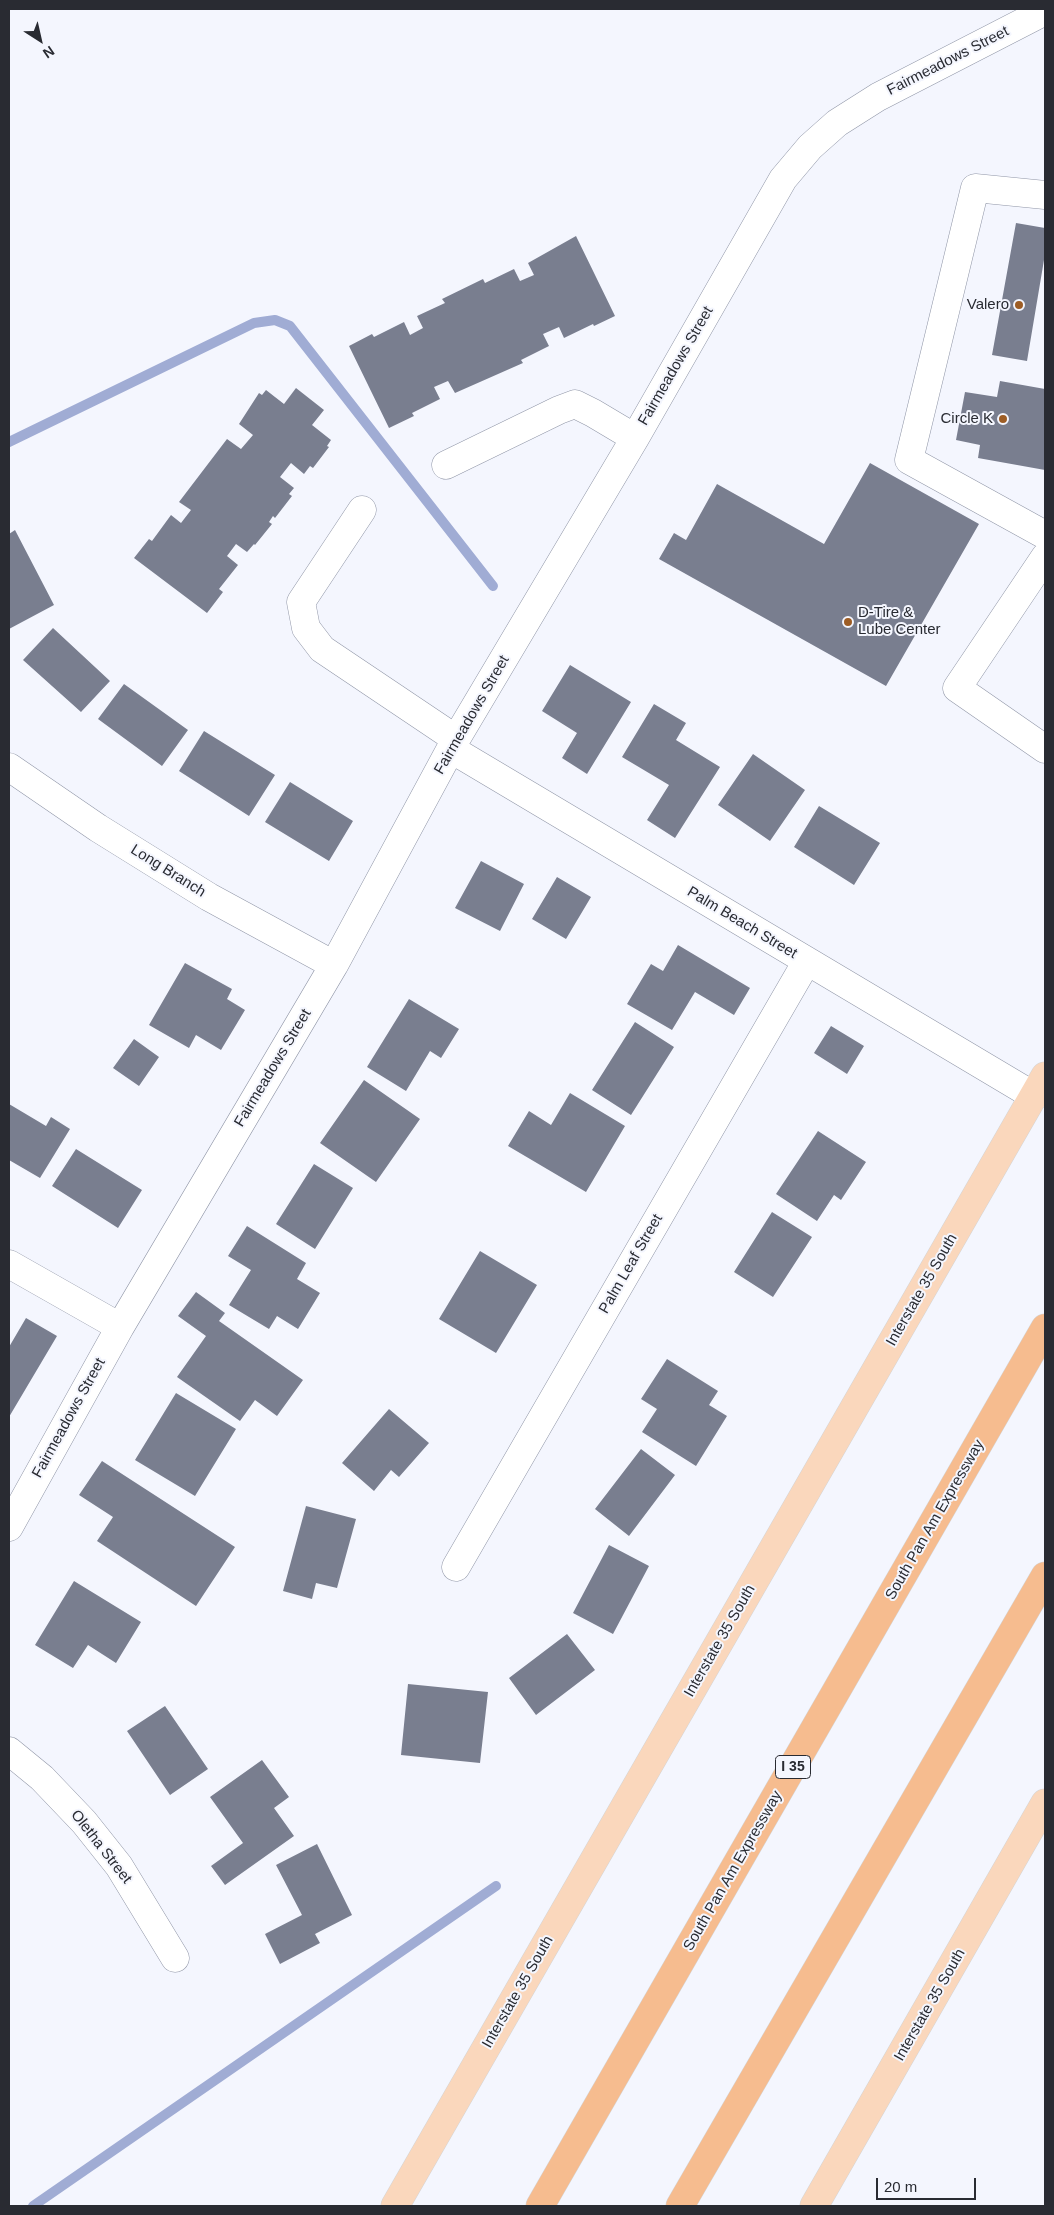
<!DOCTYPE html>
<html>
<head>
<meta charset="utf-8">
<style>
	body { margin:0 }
	#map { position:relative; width:1054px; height:2215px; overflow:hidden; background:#f4f6fe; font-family:Helvetica,sans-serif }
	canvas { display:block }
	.frame { position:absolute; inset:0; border:10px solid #292b32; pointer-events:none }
	.north { position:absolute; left:15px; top:15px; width:50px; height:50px; -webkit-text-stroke:4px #f4f6fe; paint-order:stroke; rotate:145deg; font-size:14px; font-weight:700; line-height:20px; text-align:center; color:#292b32 }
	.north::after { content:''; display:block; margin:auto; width:18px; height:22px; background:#292b32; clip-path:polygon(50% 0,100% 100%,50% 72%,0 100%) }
	.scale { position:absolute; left:876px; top:2178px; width:100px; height:22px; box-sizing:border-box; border:2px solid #292b32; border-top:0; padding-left:6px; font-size:15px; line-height:18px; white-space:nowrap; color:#292b32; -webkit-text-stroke:4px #f4f6fe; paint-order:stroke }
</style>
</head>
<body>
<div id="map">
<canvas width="1054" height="2215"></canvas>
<div class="frame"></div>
<div class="north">N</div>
<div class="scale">20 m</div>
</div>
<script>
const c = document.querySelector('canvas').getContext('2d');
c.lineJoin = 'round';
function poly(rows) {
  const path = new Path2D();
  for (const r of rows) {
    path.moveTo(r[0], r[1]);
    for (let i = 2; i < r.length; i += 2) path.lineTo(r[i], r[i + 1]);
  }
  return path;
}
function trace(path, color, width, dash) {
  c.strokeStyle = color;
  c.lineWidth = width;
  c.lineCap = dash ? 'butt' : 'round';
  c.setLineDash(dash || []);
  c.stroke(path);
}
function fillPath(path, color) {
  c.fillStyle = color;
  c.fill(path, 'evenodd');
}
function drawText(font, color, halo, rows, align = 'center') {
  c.font = font + ' Helvetica,sans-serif';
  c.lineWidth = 4;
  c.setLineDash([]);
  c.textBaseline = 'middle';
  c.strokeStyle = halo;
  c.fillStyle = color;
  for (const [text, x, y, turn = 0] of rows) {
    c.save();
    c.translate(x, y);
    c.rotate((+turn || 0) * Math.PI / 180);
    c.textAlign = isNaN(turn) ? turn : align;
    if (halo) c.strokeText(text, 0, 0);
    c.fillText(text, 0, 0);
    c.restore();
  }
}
trace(poly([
	[9,442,254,323,275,320,290,326,493,586],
	[33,2206,496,1886]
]), '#a0acd4', 10);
fillPath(poly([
	[1016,223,1045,228,1045,254,1027,361,992,355],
	[576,236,615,316,594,326,593,324,564,338,559,327,543,334,549,346,521,360,523,363,455,393,448,381,434,387,440,399,412,413,414,416,389,428,349,346,372,334,374,337,404,322,410,335,423,328,417,316,445,303,442,299,483,279,485,283,514,269,520,281,534,275,528,263],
	[1000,381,1045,389,1045,470,978,458,980,445,956,440,965,392,997,397],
	[296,388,324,410,312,425,331,440,327,446,329,447,313,468,310,466,304,474,291,463,280,477,294,488,289,494,292,496,275,518,273,516,269,522,272,524,255,545,254,544,247,552,236,544,227,556,238,565,219,589,223,592,207,613,134,558,149,539,152,541,171,515,181,523,191,510,179,502,227,439,241,449,253,435,239,424,259,393,262,395,266,390,284,404],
	[870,463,979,524,886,686,659,559,674,533,686,540,717,484,824,544],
	[15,530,54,605,9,629,9,534],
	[53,628,110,681,81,712,23,660],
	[570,665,631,702,587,774,562,758,577,733,542,711],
	[124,684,188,730,162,766,98,719],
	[654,704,686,723,676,740,720,767,675,838,647,820,669,785,622,757],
	[204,731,275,775,249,816,179,771],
	[753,754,805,790,770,841,718,805],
	[290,782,353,821,329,861,265,822],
	[819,806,880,843,854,885,794,847],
	[481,861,524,884,500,931,455,908],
	[557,877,591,897,566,939,532,919],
	[678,945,750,988,734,1015,695,992,672,1030,627,1004,651,964,663,971],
	[185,963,232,989,227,999,245,1010,221,1050,196,1035,189,1048,149,1025],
	[409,999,459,1029,441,1058,430,1051,406,1091,367,1067],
	[635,1022,674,1047,631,1115,592,1090],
	[831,1026,864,1046,847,1074,814,1053],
	[134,1039,159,1057,139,1086,113,1068],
	[364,1080,420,1119,376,1182,320,1143],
	[570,1093,625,1126,586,1192,508,1146,529,1111,551,1125],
	[9,1104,46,1126,51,1117,70,1129,40,1178,9,1160],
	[818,1131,866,1162,841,1200,834,1195,817,1221,776,1194],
	[76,1149,142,1190,118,1228,52,1186],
	[314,1164,353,1188,315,1249,276,1224],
	[772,1212,812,1237,773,1297,734,1272],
	[247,1226,306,1263,297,1279,320,1293,298,1329,277,1316,269,1329,229,1305,251,1270,228,1256],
	[480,1251,537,1285,496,1353,439,1319],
	[196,1292,225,1313,219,1321,303,1380,277,1416,255,1400,240,1421,177,1377,206,1336,178,1316],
	[26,1318,57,1336,9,1417,9,1347],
	[667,1359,718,1391,709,1405,727,1416,696,1466,642,1432,657,1409,641,1399],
	[176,1393,236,1429,195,1496,135,1460],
	[389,1409,429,1443,399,1477,391,1470,374,1491,342,1463],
	[641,1449,675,1475,629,1536,595,1509],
	[102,1461,235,1547,196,1606,97,1541,113,1517,79,1495],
	[306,1506,356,1519,337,1588,316,1583,312,1599,283,1591],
	[609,1545,649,1566,613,1634,573,1613],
	[74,1581,141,1622,116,1663,88,1645,73,1668,35,1645],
	[567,1634,595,1670,536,1715,509,1678],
	[408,1684,488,1692,480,1763,401,1755],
	[165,1706,208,1769,170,1795,127,1731],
	[262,1760,289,1797,274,1808,294,1836,225,1885,211,1866,243,1843,210,1797],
	[317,1844,352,1915,315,1934,320,1943,280,1964,265,1934,302,1915,276,1865]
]), '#797e8f');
const minor = poly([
	[1045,195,975,188,909,460,1045,535],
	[446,465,559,410,575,404,593,413,635,438],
	[362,510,301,602,306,628,322,649,456,739],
	[1045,557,957,688,1045,749],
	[451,749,1034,1096],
	[9,767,98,828,209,897,334,965],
	[9,1264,120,1327],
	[9,1527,120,1327,334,965,456,739,635,438,783,179,810,147,837,123,878,97,1045,11],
	[456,1567,807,961],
	[9,1751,42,1778,84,1822,119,1866,175,1958]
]);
const major = poly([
	[395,2206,1045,1076],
	[814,2206,1045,1803]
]);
const highway = poly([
	[540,2206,1045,1328],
	[680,2206,1045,1576]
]);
trace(minor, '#9096a7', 29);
trace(major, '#d4d5d6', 29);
trace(highway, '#d4d5d6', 29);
trace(minor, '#fff', 28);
trace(major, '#fad7bc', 28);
trace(highway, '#f6bc8f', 28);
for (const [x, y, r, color] of [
	[1019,305,5,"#9d5d25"],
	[1003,419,5,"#9d5d25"],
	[848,622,5,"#9d5d25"]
]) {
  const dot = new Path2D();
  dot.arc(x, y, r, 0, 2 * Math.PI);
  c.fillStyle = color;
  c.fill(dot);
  trace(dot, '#f4f6fe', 2);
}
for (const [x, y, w] of [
	[793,1767,35]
]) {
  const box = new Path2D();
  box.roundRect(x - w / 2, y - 11.5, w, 23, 4);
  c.fillStyle = '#f4f6fe';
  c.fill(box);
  trace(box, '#292b32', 1);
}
drawText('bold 14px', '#292b32', null, [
	["I 35",793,1767]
]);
drawText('15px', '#292b32', '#f4f6fe', [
	["Fairmeadows Street",948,61,-27],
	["Fairmeadows Street",676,366,-60],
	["Fairmeadows Street",472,715,-60],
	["Long Branch",168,871,32],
	["Palm Beach Street",742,923,31],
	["Fairmeadows Street",273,1068,-59],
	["Palm Leaf Street",631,1264,-60],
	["Interstate 35 South",922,1290,-60],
	["Fairmeadows Street",69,1418,-61],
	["South Pan Am Expressway",935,1520,-60],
	["Interstate 35 South",720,1641,-60],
	["Oletha Street",101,1847,52],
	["South Pan Am Expressway",733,1871,-60],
	["Interstate 35 South",518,1992,-60],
	["Interstate 35 South",930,2005,-60]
]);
drawText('15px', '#292b32', '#f4f6fe', [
	["Valero",1009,305],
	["Circle K",993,419],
	["D-Tire &",858,613,"left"],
	["Lube Center",858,630,"left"]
], 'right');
</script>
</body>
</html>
